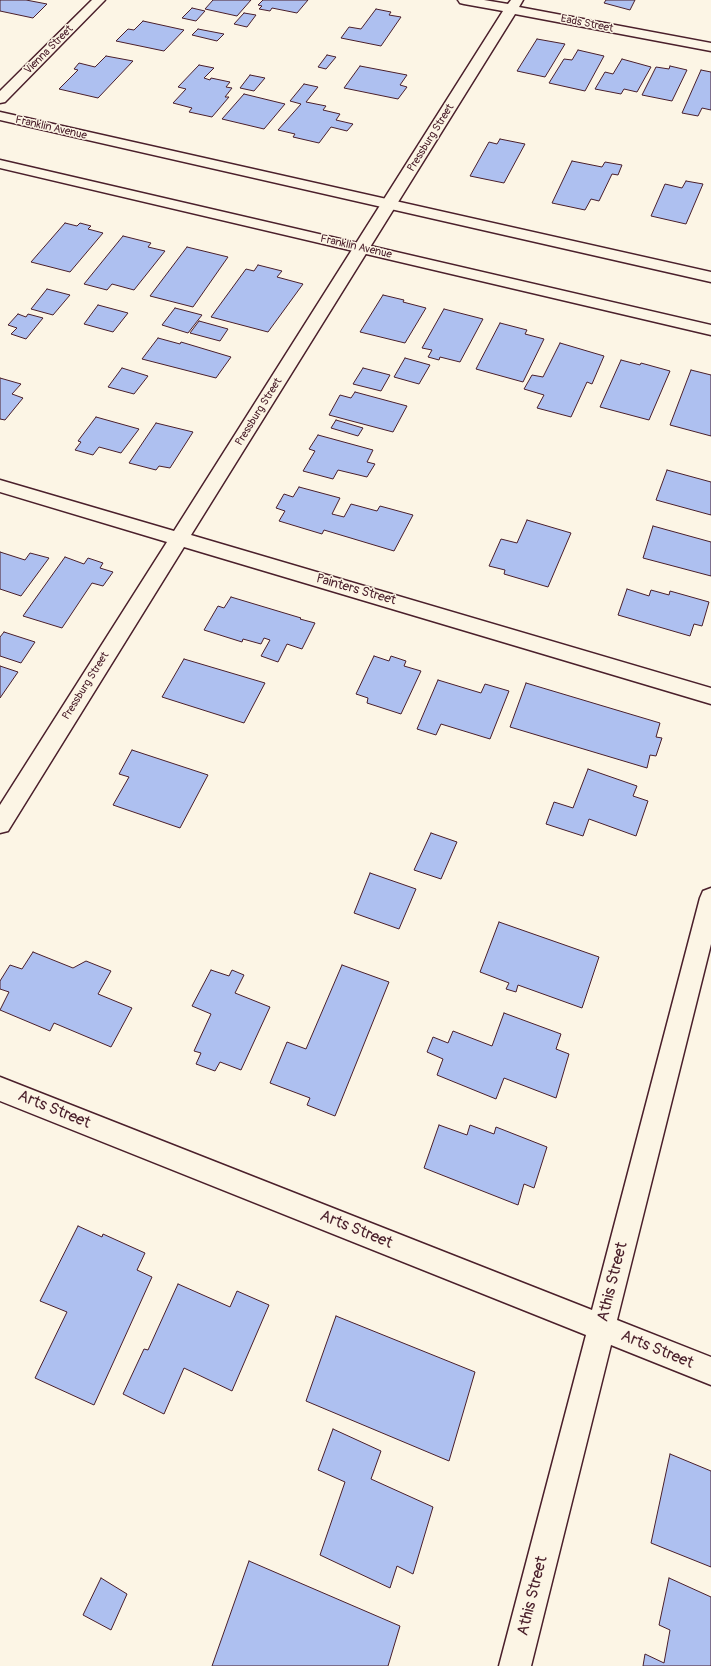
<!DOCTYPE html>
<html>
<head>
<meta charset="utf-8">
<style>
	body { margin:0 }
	canvas { display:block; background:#fcf5e5 }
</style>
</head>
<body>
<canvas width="711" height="1666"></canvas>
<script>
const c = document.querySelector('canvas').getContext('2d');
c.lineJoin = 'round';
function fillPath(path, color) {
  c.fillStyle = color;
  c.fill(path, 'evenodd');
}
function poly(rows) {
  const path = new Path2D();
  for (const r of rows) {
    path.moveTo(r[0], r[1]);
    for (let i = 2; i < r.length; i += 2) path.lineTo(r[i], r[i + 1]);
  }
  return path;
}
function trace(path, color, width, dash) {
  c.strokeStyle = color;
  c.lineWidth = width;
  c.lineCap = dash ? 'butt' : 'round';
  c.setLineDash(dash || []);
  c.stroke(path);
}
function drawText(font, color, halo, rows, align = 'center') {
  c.font = font + ' Pangolin,sans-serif';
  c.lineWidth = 3;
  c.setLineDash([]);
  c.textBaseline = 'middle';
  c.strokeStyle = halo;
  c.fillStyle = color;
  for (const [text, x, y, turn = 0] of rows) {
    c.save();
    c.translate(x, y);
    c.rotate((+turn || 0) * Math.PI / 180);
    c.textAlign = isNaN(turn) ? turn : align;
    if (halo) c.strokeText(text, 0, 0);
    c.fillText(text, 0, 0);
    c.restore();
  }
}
const building = poly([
	[0,0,26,0,47,4,33,18,0,11,0,0],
	[213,0,251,0,237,16,205,9,213,0],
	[263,0,308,0,297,13,272,8,270,11,259,9,262,6,258,5,263,0],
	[606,0,635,0,630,10,604,3,606,0],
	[192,8,205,11,196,21,182,18,192,8],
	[376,9,391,12,389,15,401,17,381,46,341,38,349,27,361,29,376,9],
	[244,13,256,15,247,27,234,24,244,13],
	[143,21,184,30,164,51,116,41,128,29,134,30,143,21],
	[198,29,224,34,217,41,192,35,198,29],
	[537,39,565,44,545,77,517,71,537,39],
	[578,50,604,56,585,91,549,83,564,59,572,60,578,50],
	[327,55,336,57,326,69,318,67,327,55],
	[106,56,133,61,98,98,59,89,78,70,74,69,79,63,95,67,106,56],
	[622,59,651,67,637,92,624,89,621,94,595,89,605,72,613,74,622,59],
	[199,65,214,68,204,78,210,80,211,78,230,82,226,87,232,88,225,97,229,97,212,117,189,112,192,108,173,103,186,89,178,87,199,65],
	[360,66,407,75,400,85,407,87,398,99,344,88,360,66],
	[670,66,687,70,672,101,642,95,656,67,669,69,670,66],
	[701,70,711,72,711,110,702,108,698,116,682,113,701,70],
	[250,75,265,78,254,91,240,88,250,75],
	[304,84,318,87,306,102,326,106,323,110,340,114,336,120,353,124,347,131,331,127,319,143,293,137,295,134,278,130,301,104,290,101,304,84],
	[244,94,285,104,264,129,222,119,244,94],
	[500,139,525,144,504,183,470,176,489,142,497,144,500,139],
	[572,161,602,167,605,162,622,165,618,175,612,174,599,201,591,199,585,210,552,203,572,161],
	[686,181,703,184,686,224,651,216,665,184,682,188,686,181],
	[65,223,77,226,80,223,91,226,88,229,103,233,70,272,31,262,65,223],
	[123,236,151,243,148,247,165,251,134,290,112,284,107,290,84,284,123,236],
	[187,247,228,257,193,307,150,296,187,247],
	[258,265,282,271,277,277,303,284,268,332,211,317,246,269,254,271,258,265],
	[47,289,70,295,53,315,31,309,47,289],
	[383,295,404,300,403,302,426,308,405,343,360,332,383,295],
	[98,305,128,313,113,332,84,324,98,305],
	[175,308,202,315,188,333,162,325,175,308],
	[444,309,483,319,460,362,440,357,439,360,428,357,432,350,422,348,444,309],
	[18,314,26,317,28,314,43,318,26,339,11,334,17,328,8,325,18,314],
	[199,321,228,329,220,341,190,333,199,321],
	[500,323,527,330,525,334,544,339,523,382,476,369,500,323],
	[158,338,180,344,181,342,231,357,216,378,142,359,158,338],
	[560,343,604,356,592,384,587,382,571,417,537,408,544,395,524,389,532,375,543,377,560,343],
	[405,358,430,365,419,384,394,377,405,358],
	[621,360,640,365,641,363,670,371,649,420,600,407,621,360],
	[122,368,148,376,134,394,108,387,122,368],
	[363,368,390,375,381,391,353,384,363,368],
	[691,370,711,375,711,436,670,425,691,370],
	[0,378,21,384,12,394,23,398,5,420,0,419,0,378],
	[355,392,407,406,393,432,329,415,340,395,351,398,355,392],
	[96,417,139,429,121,453,99,447,93,455,75,450,81,442,78,441,96,417],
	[336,420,363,428,358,436,331,428,336,420],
	[156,423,193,432,170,468,159,466,156,470,129,463,156,423],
	[318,435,373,450,367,462,375,464,367,477,338,470,333,479,303,471,315,451,309,449,318,435],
	[667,470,711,482,711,515,656,500,667,470],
	[299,487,340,498,332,514,344,517,351,504,377,511,380,506,413,515,394,551,324,530,322,534,279,521,285,511,276,508,284,494,293,497,299,487],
	[527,520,571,533,548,587,504,574,505,570,489,566,501,539,517,543,527,520],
	[653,526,711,542,711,576,643,558,653,526],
	[0,552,25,560,30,553,49,558,21,596,0,589,0,552],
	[65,557,84,564,88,558,103,563,100,568,113,572,103,586,92,583,62,628,23,616,65,557],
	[627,589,649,596,651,590,669,595,670,591,709,602,702,626,694,624,690,636,618,615,627,589],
	[231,597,301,618,300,619,315,623,302,649,287,644,278,662,261,656,270,640,264,638,261,644,243,639,242,642,204,630,218,606,224,608,231,597],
	[4,632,35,642,21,663,0,656,0,637,4,632],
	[374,656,389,661,391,656,406,661,404,666,421,671,401,714,367,703,368,698,356,694,374,656],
	[184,659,265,683,244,723,162,697,184,659],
	[0,666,18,672,0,698,0,666],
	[438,680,481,693,485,684,509,691,490,739,441,724,436,735,417,729,438,680],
	[526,683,660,723,656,737,662,738,656,756,650,755,647,768,510,727,526,683],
	[132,750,208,775,180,828,113,805,129,777,119,774,132,750],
	[588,769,637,786,633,796,648,801,636,836,589,819,583,836,546,824,554,802,573,808,588,769],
	[431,833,457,842,441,879,414,870,431,833],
	[370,873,416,889,399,929,354,913,370,873],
	[499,922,599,957,582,1008,518,985,516,992,506,989,509,983,480,972,499,922],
	[33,952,73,968,86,961,111,971,98,994,132,1008,111,1047,54,1023,50,1031,0,1010,9,992,0,989,0,981,10,965,22,969,33,952],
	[342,965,389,982,335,1116,307,1105,310,1098,270,1083,287,1042,306,1049,342,965],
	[211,970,229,976,232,970,244,975,235,993,270,1007,241,1070,220,1062,215,1071,196,1064,201,1053,194,1051,211,1014,192,1006,211,970],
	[504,1013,561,1034,556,1049,569,1054,556,1098,504,1078,496,1099,437,1075,443,1059,427,1052,433,1037,448,1043,453,1031,492,1046,504,1013],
	[439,1125,467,1135,470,1125,494,1134,496,1127,547,1147,534,1188,524,1184,518,1205,424,1168,439,1125],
	[78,1226,102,1237,103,1234,145,1253,137,1270,152,1277,94,1405,35,1378,67,1312,40,1301,78,1226],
	[178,1284,230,1307,237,1291,269,1305,232,1391,184,1368,164,1414,123,1394,144,1349,148,1350,178,1284],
	[336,1316,475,1372,449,1461,306,1401,336,1316],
	[333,1429,381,1451,371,1479,433,1507,413,1574,397,1566,390,1588,320,1555,345,1482,318,1470,333,1429],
	[670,1454,711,1471,711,1567,651,1543,670,1454],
	[249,1561,400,1626,388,1666,212,1666,249,1561],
	[101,1578,127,1594,111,1630,83,1615,101,1578],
	[669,1578,711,1597,711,1666,643,1666,645,1654,664,1663,670,1630,659,1625,669,1578]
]);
fillPath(building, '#aec0f0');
trace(building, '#4a1f2b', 1);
const street = poly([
	[92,0,105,0,5,102,0,103,0,91,92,0],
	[458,0,484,0,508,4,511,0,523,0,519,7,711,43,711,51,515,14,191,535,711,688,711,704,184,547,8,831,0,833,0,805,167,542,0,492,0,480,174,531,503,11,464,4,460,3,458,0],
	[711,888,711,944,617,1320,711,1357,711,1385,611,1345,531,1666,499,1666,586,1335,0,1101,0,1077,592,1310,700,898,703,891,711,888]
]);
const secondary = poly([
	[0,112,711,272,711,282,0,120,0,112],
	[0,160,711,325,711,335,0,168,0,160]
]);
trace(street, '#4a1f2b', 3);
trace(secondary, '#4a1f2b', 3);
fillPath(street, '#fcf5e5');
fillPath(secondary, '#fcf5e5');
drawText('11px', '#4a1f2b', '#fcf5e5', [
	["Eads Street",587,24,11],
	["Vienna Street",49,50,-45],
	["Franklin Avenue",51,128,13],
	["Pressburg Street",431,138,-58],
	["Franklin Avenue",356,247,13],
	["Pressburg Street",259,412,-58],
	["Pressburg Street",86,686,-58]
]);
drawText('13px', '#4a1f2b', '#fcf5e5', [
	["Painters Street",356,590,16]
]);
drawText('16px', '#4a1f2b', '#fcf5e5', [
	["Arts Street",54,1110,22],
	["Arts Street",356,1230,22],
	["Athis Street",613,1282,-76],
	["Arts Street",657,1350,22],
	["Athis Street",533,1596,-76]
]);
</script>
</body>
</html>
